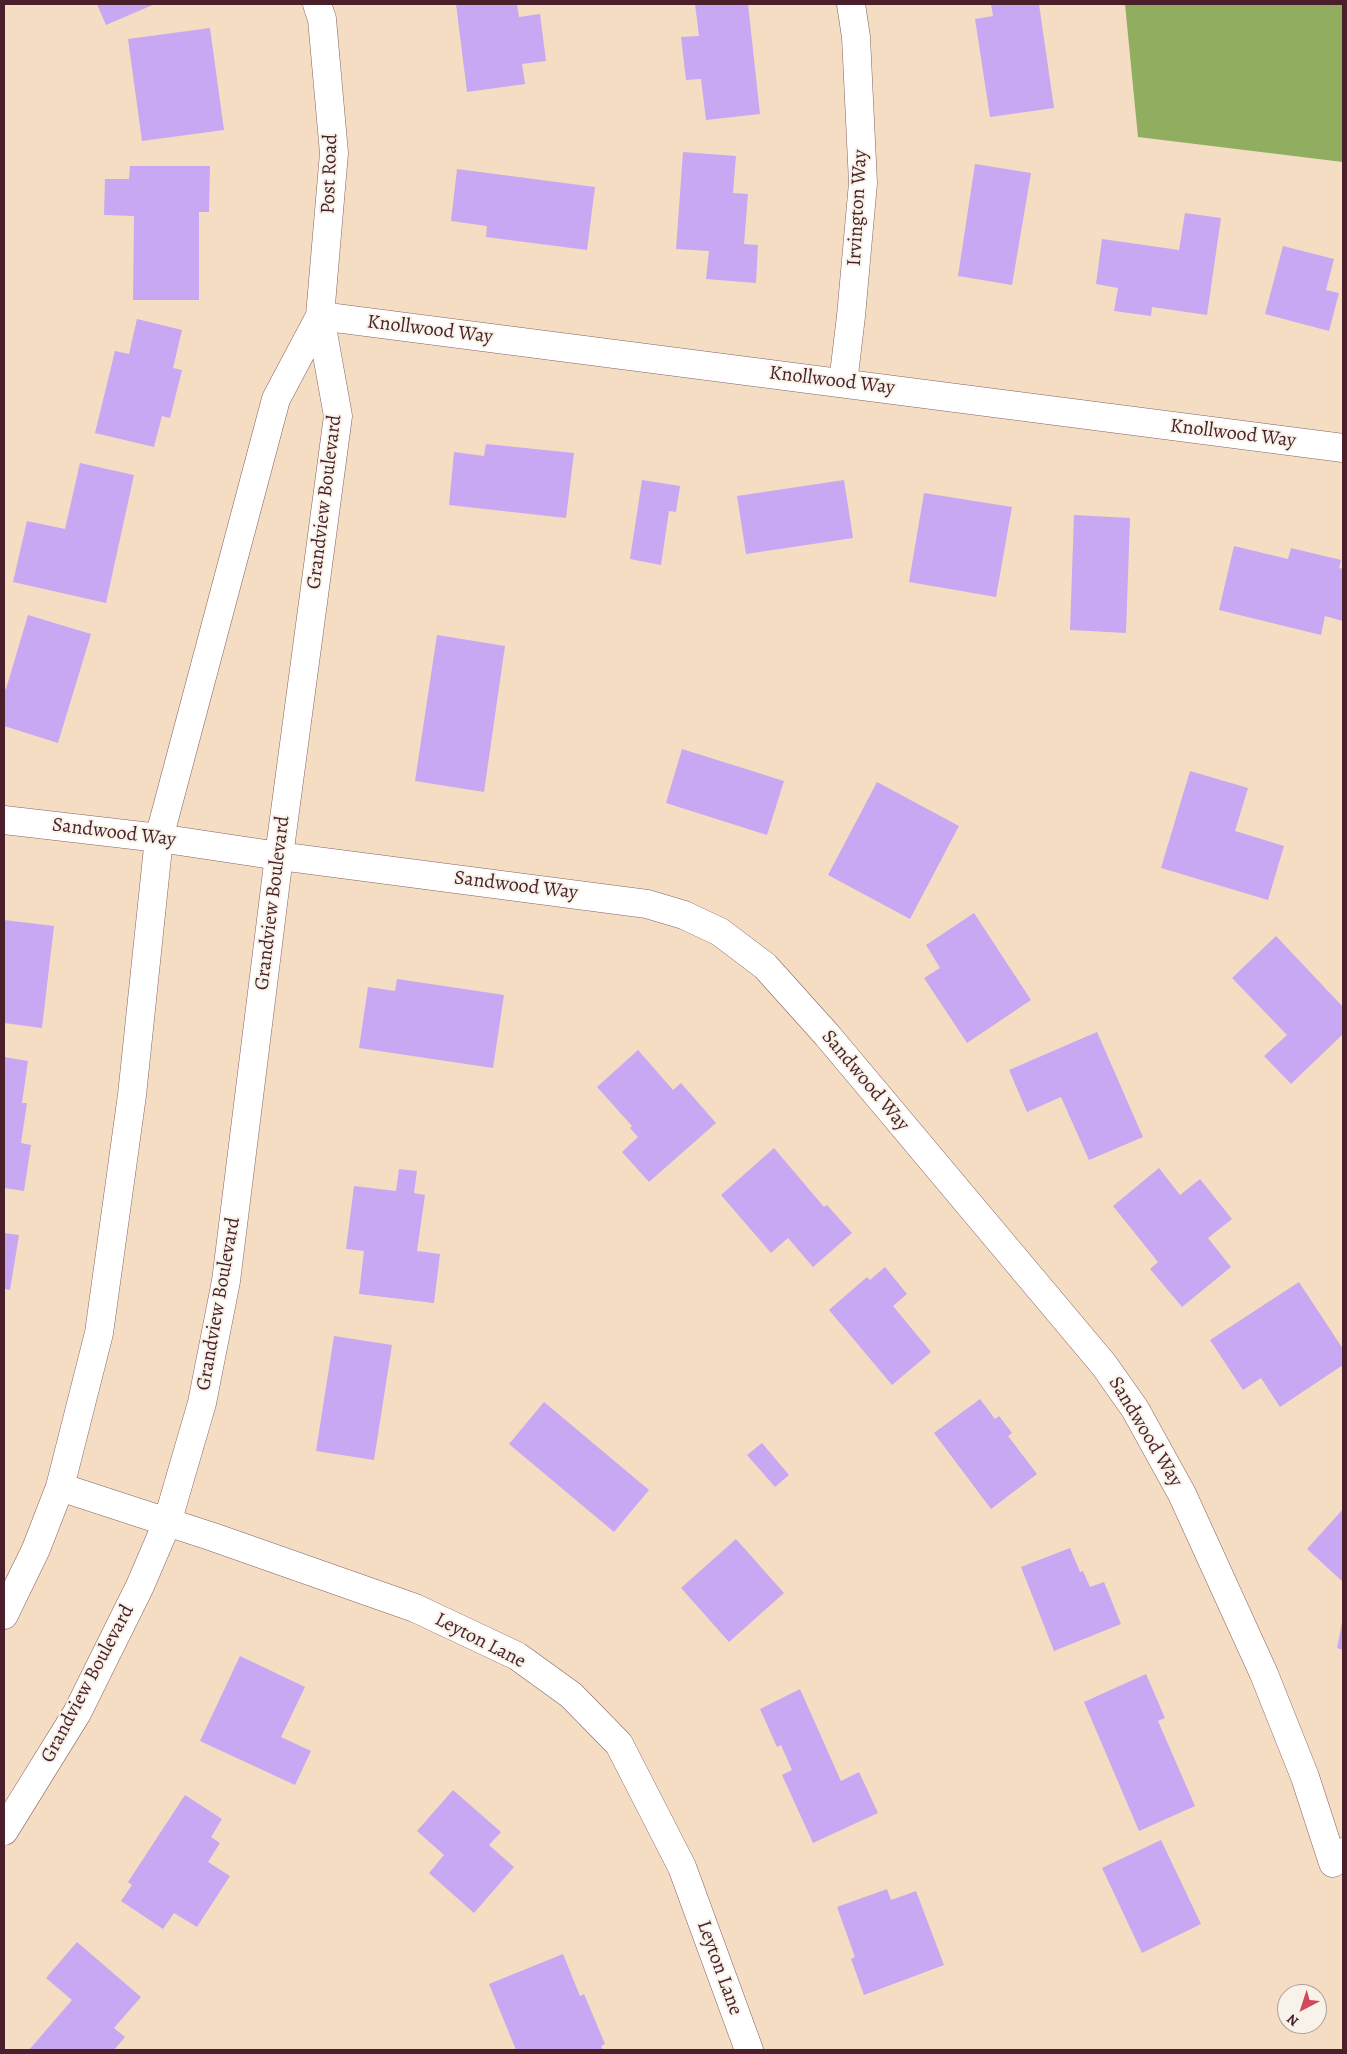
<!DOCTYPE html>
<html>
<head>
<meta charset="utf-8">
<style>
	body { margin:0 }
	#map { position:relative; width:1347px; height:2054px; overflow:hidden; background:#f4ddc3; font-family:Alegreya,serif }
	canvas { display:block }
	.frame { position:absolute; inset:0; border:5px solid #4a1f2b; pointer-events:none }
	.north { position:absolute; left:1277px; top:1984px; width:50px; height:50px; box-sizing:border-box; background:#f7f3e8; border:1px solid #b29e9c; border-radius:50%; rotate:220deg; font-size:14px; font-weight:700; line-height:20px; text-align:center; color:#4a1f2b }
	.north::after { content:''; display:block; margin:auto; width:18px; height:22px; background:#d1495b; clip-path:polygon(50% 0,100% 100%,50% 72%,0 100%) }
</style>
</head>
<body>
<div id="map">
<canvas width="1347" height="2054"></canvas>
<div class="frame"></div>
<div class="north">N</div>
</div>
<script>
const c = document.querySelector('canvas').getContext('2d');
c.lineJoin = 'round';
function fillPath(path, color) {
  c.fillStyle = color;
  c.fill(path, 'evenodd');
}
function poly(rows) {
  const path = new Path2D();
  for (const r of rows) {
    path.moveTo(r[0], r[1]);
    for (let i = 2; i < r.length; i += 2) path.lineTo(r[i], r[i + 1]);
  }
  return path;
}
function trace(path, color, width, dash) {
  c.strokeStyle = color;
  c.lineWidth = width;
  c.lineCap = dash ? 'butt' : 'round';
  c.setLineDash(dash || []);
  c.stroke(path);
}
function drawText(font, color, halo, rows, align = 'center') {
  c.font = font + ' Alegreya,serif';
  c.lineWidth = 4;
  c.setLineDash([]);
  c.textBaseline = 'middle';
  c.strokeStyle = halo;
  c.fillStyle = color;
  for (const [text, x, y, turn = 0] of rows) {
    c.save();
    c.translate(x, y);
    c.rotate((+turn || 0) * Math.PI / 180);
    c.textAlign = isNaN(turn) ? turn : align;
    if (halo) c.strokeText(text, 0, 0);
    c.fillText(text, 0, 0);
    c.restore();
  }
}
fillPath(poly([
	[1125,4,1343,4,1343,162,1138,137]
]), '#91ad60');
fillPath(poly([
	[97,4,155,4,106,25],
	[456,4,517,4,519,17,540,14,546,61,522,64,525,84,467,92],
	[695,4,748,4,760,114,706,120,701,79,686,80,681,37,699,36],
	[991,4,1039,4,1054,108,990,117,975,19,993,16],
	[210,28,224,130,142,141,128,39],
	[683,152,736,156,733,193,748,194,744,244,758,245,756,283,706,279,709,251,676,249],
	[975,164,1031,173,1012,285,958,276],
	[130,166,210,166,209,212,199,212,199,300,133,300,134,216,104,215,105,179,129,179],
	[457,169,595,187,587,250,486,237,487,226,451,221],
	[1185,213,1221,218,1207,315,1152,307,1151,316,1114,311,1118,288,1096,284,1102,239,1179,250],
	[1283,246,1334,259,1326,290,1339,293,1329,331,1265,314],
	[137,319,182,330,173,368,182,370,170,418,162,416,154,447,95,433,115,351,129,354],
	[486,444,574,453,566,518,449,505,454,452,484,456],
	[80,463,134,475,106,603,13,582,27,521,65,529],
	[642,480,680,486,676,512,669,511,661,565,630,559],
	[844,480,853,538,746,554,737,496],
	[924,493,1012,507,996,597,909,582],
	[1074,515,1130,518,1126,633,1070,630],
	[1234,546,1288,559,1291,548,1341,560,1339,568,1343,569,1343,621,1325,616,1321,635,1219,610],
	[28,615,91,634,58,743,4,726,4,688,6,689],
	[437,635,505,646,484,792,415,781],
	[682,749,784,781,767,835,666,803],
	[1190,771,1248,788,1235,831,1284,846,1268,900,1161,868],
	[877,782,959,826,910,919,828,875],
	[974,913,1031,1000,967,1043,924,978,940,968,926,945],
	[4,920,54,926,42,1028,4,1023],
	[1276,936,1343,1007,1343,1034,1291,1084,1264,1056,1287,1035,1232,978],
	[397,979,504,995,493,1068,359,1048,368,987,395,991],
	[1097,1032,1143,1137,1089,1160,1061,1097,1027,1112,1009,1070],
	[638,1050,673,1090,681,1083,716,1123,649,1182,622,1152,638,1137,630,1128,632,1126,597,1087],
	[4,1057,28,1061,22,1103,27,1103,21,1143,31,1145,24,1191,4,1188],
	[774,1148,824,1207,827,1205,852,1233,813,1267,788,1238,771,1253,721,1195],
	[1159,1168,1180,1195,1200,1179,1232,1219,1208,1238,1231,1267,1182,1307,1150,1269,1158,1262,1113,1206],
	[399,1169,417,1171,414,1193,425,1195,417,1251,440,1254,434,1303,359,1294,364,1251,346,1249,354,1186,396,1191],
	[4,1233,19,1235,10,1290,4,1289],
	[885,1267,907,1294,893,1306,931,1352,892,1385,829,1310,867,1277,870,1280],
	[1299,1282,1343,1349,1343,1365,1280,1407,1261,1378,1243,1390,1210,1340],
	[334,1336,392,1345,374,1460,316,1451],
	[980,1399,995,1419,999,1416,1012,1433,1008,1436,1037,1474,991,1509,934,1433],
	[544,1402,649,1490,614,1532,509,1444],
	[762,1443,789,1475,775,1487,747,1455],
	[1343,1509,1343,1582,1307,1549],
	[736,1539,784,1593,729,1642,681,1588],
	[1070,1548,1080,1572,1083,1571,1090,1587,1104,1582,1121,1624,1054,1651,1021,1567],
	[1342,1623,1343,1623,1343,1650,1337,1648],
	[240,1656,305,1687,281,1737,311,1751,295,1785,200,1741],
	[1146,1674,1165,1718,1158,1721,1195,1806,1139,1831,1084,1702],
	[800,1689,841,1781,859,1772,878,1813,813,1843,782,1775,792,1770,781,1745,777,1747,760,1709],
	[453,1790,501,1832,489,1845,514,1867,474,1913,429,1873,444,1855,417,1831],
	[185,1795,222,1819,211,1837,220,1843,208,1862,230,1876,197,1927,174,1913,163,1929,121,1901,132,1885,128,1882],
	[1161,1840,1201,1924,1142,1953,1102,1868],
	[887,1889,891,1900,916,1891,944,1965,864,1995,851,1959,855,1957,837,1907],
	[77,1942,141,1997,114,2028,125,2037,114,2050,29,2050,72,2000,46,1978],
	[563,1954,580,1996,584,1994,605,2044,601,2046,603,2050,516,2050,489,1984]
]), '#c8a8f2');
const minor = poly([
	[320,316,1343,448],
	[843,383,851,316,863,183,856,37,851,4],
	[4,820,159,838,279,856,647,904,684,915,720,932,765,966,827,1035,1104,1365,1135,1409,1182,1494,1264,1674,1305,1777,1333,1863,1343,1852],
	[60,1487,213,1537,415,1608,517,1656,571,1695,619,1744,682,1867,749,2050],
	[4,1615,36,1549,60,1487,99,1333,132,1095,159,838,276,399,320,316],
	[4,1831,77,1713,140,1586,167,1523,202,1403,226,1281,279,856,338,416,320,316,334,153,322,19,317,4]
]);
trace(minor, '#866260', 29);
trace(minor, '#fff', 28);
drawText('20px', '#4a1f2b', '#f7f3e8', [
	["Post Road",330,174,-88],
	["Irvington Way",858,208,-87],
	["Knollwood Way",430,330,7],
	["Knollwood Way",832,381,7],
	["Knollwood Way",1233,434,7],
	["Grandview Boulevard",325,502,-83],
	["Sandwood Way",114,833,7],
	["Sandwood Way",516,886,7],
	["Grandview Boulevard",273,903,-83],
	["Sandwood Way",865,1081,50],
	["Grandview Boulevard",219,1304,-80],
	["Sandwood Way",1145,1432,59],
	["Leyton Lane",480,1641,27],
	["Grandview Boulevard",88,1684,-62],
	["Leyton Lane",719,1968,70]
]);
</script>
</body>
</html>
